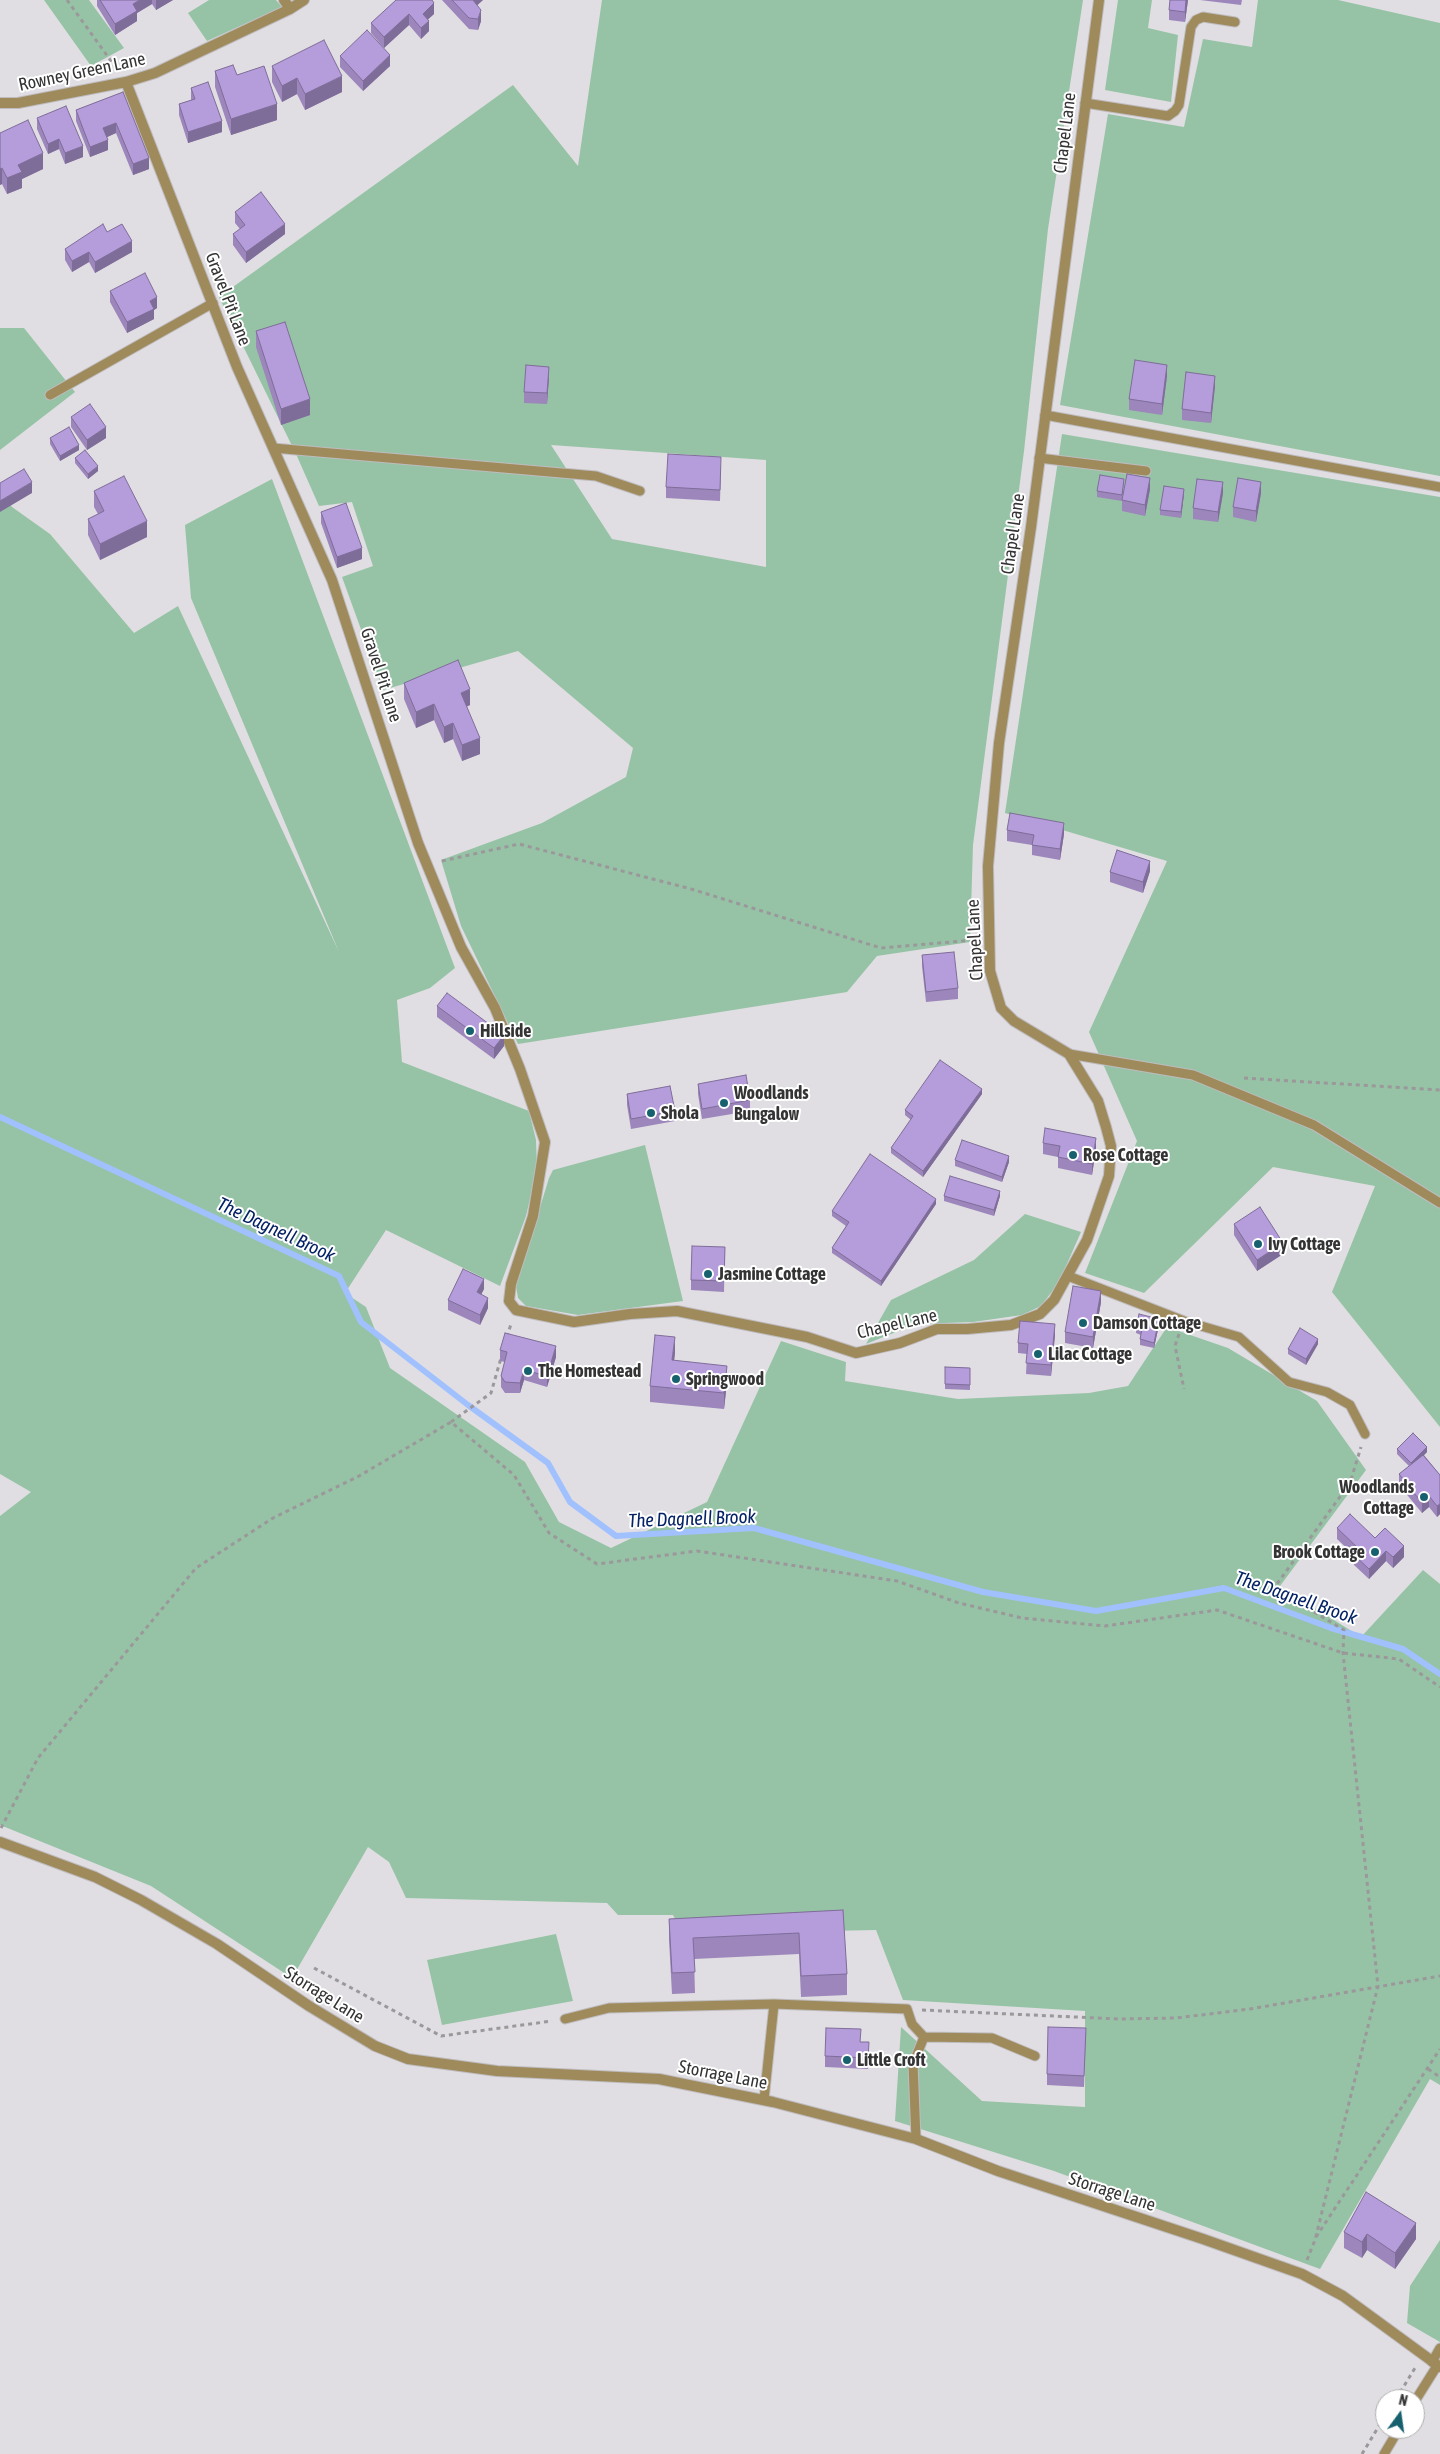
<!DOCTYPE html>
<html>
<head>
<meta charset="utf-8">
<style>
	body { margin:0 }
	#map { position:relative; width:1440px; height:2454px; overflow:hidden; background:#e0dee2; font-family:"Asap Condensed",sans-serif }
	canvas { display:block }
	.north { position:absolute; left:1375px; top:2389px; width:50px; height:50px; box-sizing:border-box; background:#fff; border:1px solid #aeaeae; border-radius:50%; rotate:14deg; font-size:14px; font-weight:700; line-height:20px; text-align:center; color:#353435 }
	.north::after { content:''; display:block; margin:auto; width:18px; height:22px; background:#17616f; clip-path:polygon(50% 0,100% 100%,50% 72%,0 100%) }
</style>
</head>
<body>
<div id="map">
<canvas width="1440" height="2454"></canvas>
<div class="north">N</div>
</div>
<script>
const c = document.querySelector('canvas').getContext('2d');
c.lineJoin = 'round';
function fillPath(path, color) {
  c.fillStyle = color;
  c.fill(path, 'evenodd');
}
function poly(rows) {
  const path = new Path2D();
  for (const r of rows) {
    path.moveTo(r[0], r[1]);
    for (let i = 2; i < r.length; i += 2) path.lineTo(r[i], r[i + 1]);
  }
  return path;
}
function trace(path, color, width, dash) {
  c.strokeStyle = color;
  c.lineWidth = width;
  c.lineCap = dash ? 'butt' : 'round';
  c.setLineDash(dash || []);
  c.stroke(path);
}
function drawText(font, color, halo, rows, align = 'center') {
  c.font = font + ' "Asap Condensed",sans-serif';
  c.lineWidth = 4;
  c.setLineDash([]);
  c.textBaseline = 'middle';
  c.strokeStyle = halo;
  c.fillStyle = color;
  for (const [text, x, y, turn = 0] of rows) {
    c.save();
    c.translate(x, y);
    c.rotate((+turn || 0) * Math.PI / 180);
    c.textAlign = isNaN(turn) ? turn : align;
    if (halo) c.strokeText(text, 0, 0);
    c.fillText(text, 0, 0);
    c.restore();
  }
}
fillPath(poly([
	[44,0,89,0,124,48,91,66],
	[209,0,276,0,282,7,207,41,188,13],
	[602,0,1083,0,1048,229,1024,451,973,845,970,942,877,956,847,992,518,1044,461,926,441,860,542,823,626,777,633,748,518,651,383,690,342,577,373,566,352,502,319,506,296,454,219,297,513,85,578,166],
	[551,445,766,460,766,567,612,539],
	[1118,0,1152,0,1148,28,1178,35,1171,102,1105,90],
	[1258,0,1338,0,1440,23,1440,476,1060,405,1108,114,1184,127,1203,39,1252,47],
	[0,328,24,328,75,392,0,450],
	[1062,434,1440,497,1440,1427,1332,1292,1375,1186,1273,1167,1144,1293,1085,1273,1137,1141,1089,1032,1167,861,1005,813],
	[272,479,455,968,430,988,397,1000,402,1062,529,1111,536,1140,537,1168,526,1216,500,1286,386,1230,345,1293,366,1307,390,1368,525,1462,559,1522,611,1548,707,1502,781,1341,846,1362,845,1381,958,1399,1089,1393,1128,1386,1167,1327,1228,1348,1317,1401,1366,1470,1280,1586,1361,1637,1423,1570,1440,1584,1440,2085,1430,2079,1320,2269,1054,2171,895,2121,901,2027,982,2101,1085,2107,1085,2011,903,2000,876,1930,683,1934,673,1915,618,1915,607,1903,406,1898,389,1862,368,1847,292,1978,151,1886,0,1825,0,1516,31,1492,0,1474,0,492,12,507,50,534,134,633,178,606,339,952,191,598,185,525],
	[645,1145,683,1301,578,1315,526,1306,518,1298,516,1286,549,1178,553,1170],
	[1025,1214,1081,1232,1059,1282,1041,1306,1022,1315,973,1322,916,1324,866,1344,891,1300,974,1260],
	[556,1934,573,2001,442,2025,427,1960],
	[1440,2240,1440,2342,1407,2323,1410,2286]
]), '#96c3a5');
trace(poly([
	[0,1117,339,1276,361,1322,468,1405,548,1463,570,1502,616,1536,754,1528,983,1592,1096,1611,1224,1588,1331,1628,1403,1649,1440,1674]
]), '#a1c1fe', 6);
const service = poly([
	[1085,103,1168,116,1175,111,1179,105,1191,27,1196,20,1203,17,1235,22],
	[50,395,213,303],
	[1045,415,1440,487],
	[273,448,596,476,640,491],
	[1039,458,1146,471],
	[1069,1054,1193,1075,1314,1125,1440,1203],
	[1068,1276,1184,1321,1239,1337,1289,1382,1327,1392,1350,1405,1365,1434],
	[774,2004,907,2009,912,2024,924,2037],
	[565,2019,609,2008,774,2004,764,2100],
	[916,2139,913,2064,924,2037,992,2038,1035,2056],
	[1432,2362,1440,2348],
	[1415,2401,1437,2366],
	[1384,2454,1399,2429]
]);
const minor = poly([
	[284,0,290,9],
	[126,82,237,367,332,580,418,843,461,947,495,1008,520,1069,545,1142,533,1216,511,1284,509,1301,516,1310,574,1322,630,1314,677,1311,807,1337,856,1353,900,1343,937,1329,967,1329,1011,1325,1040,1314,1054,1300,1087,1240,1109,1176,1111,1146,1106,1127,1098,1101,1069,1054,1014,1021,1001,1008,990,971,988,866,999,743,1031,527,1099,0],
	[0,103,18,103,126,82,155,73,290,9,304,0],
	[0,1842,95,1877,141,1900,217,1944,309,2006,375,2046,408,2059,497,2071,659,2079,773,2102,916,2139,998,2171,1203,2239,1302,2274,1343,2296,1440,2367]
]);
trace(service, '#bebcbf', 11);
trace(minor, '#bebcbf', 12);
trace(poly([
	[67,0,116,68],
	[442,861,519,844,691,889,881,948,974,940],
	[1244,1078,1440,1090],
	[1179,1334,1175,1346,1184,1389],
	[507,1337,511,1324],
	[451,1422,491,1393,501,1358],
	[1,1828,38,1758,196,1568,273,1518,359,1476,451,1422,514,1475,549,1533,597,1564,697,1551,897,1581,959,1603,1022,1618,1105,1626,1217,1610,1343,1653,1399,1659,1440,1687],
	[314,1968,441,2036,552,2021],
	[922,2010,1119,2019,1176,2018,1250,2009,1440,1976],
	[1428,2069,1440,2077],
	[1316,2237,1440,2049],
	[1307,2260,1315,2240,1378,1986,1343,1653,1344,1630,1274,1588,1350,1483,1361,1447],
	[1396,2399,1415,2368],
	[1362,2454,1385,2416]
]), '#9a989b', 3, [4, 4]);
trace(service, '#9f8a5b', 9);
trace(minor, '#9f8a5b', 10);
fillPath(poly([
	[97,0,173,0,156,10,152,4,137,13,137,21,115,35,97,6],
	[396,0,434,14,428,19,429,31,421,39,409,25,384,48,371,33,371,23],
	[442,0,483,0,477,5,481,21,478,30,469,29],
	[1188,0,1185,22,1169,20,1169,10],
	[1200,0,1242,0,1241,5],
	[340,56,390,66,363,91,340,67],
	[272,66,342,92,305,110,297,94,282,102,272,82],
	[215,71,237,75,277,120,231,135,215,87],
	[191,88,222,132,188,143,179,115,179,104,191,100],
	[123,92,149,169,133,175,116,133,107,137,108,150,90,157,76,121,76,110],
	[37,118,83,157,65,164,59,149,48,154,37,129],
	[0,133,43,169,22,179,22,188,7,194,2,184,0,185],
	[235,212,285,234,246,263,233,245,233,234,240,229,235,223],
	[107,232,132,252,95,273,89,262,72,272,65,260,65,249],
	[110,291,157,308,154,310,154,319,127,333,110,302],
	[256,331,310,415,281,425,256,347],
	[1167,376,1162,415,1129,410,1129,399],
	[549,377,547,404,524,403,524,392],
	[1215,386,1211,423,1182,420,1182,409],
	[71,417,106,438,87,450,71,427],
	[50,438,79,450,60,461,50,444],
	[75,458,98,471,88,479,75,463],
	[721,467,720,501,666,498,666,487],
	[1124,479,1122,501,1097,497,1097,491],
	[1150,489,1145,516,1122,511,1122,500],
	[94,491,147,537,100,560,88,535,88,519,98,514,94,507],
	[1223,493,1218,522,1193,519,1193,508],
	[1261,493,1256,522,1233,517,1233,507],
	[1184,494,1181,518,1160,515,1160,510],
	[321,512,362,559,337,568,321,523],
	[404,683,470,705,466,707,480,754,462,761,453,739,444,743,434,720,416,728,404,699],
	[1007,830,1064,834,1060,860,1032,855,1032,845,1007,841],
	[1150,871,1143,893,1110,882,1110,872],
	[922,955,958,988,958,999,926,1002,922,966],
	[437,1006,504,1046,494,1059,437,1017],
	[698,1084,750,1100,750,1111,702,1119,698,1094],
	[627,1094,675,1111,675,1121,631,1129,627,1105],
	[982,1094,923,1177,891,1153,891,1148,911,1120,905,1115,905,1110],
	[1043,1143,1096,1149,1092,1175,1058,1168,1058,1157,1043,1154],
	[955,1160,1009,1162,1002,1182,955,1166],
	[944,1196,1000,1196,994,1216,944,1201],
	[936,1204,881,1286,832,1253,832,1248,846,1226,832,1216,832,1211],
	[1234,1224,1283,1254,1257,1271,1234,1235],
	[725,1247,724,1292,691,1290,691,1280],
	[484,1289,481,1294,488,1308,480,1325,448,1310,448,1300],
	[1101,1302,1093,1348,1065,1343,1065,1332],
	[1159,1325,1154,1348,1140,1345,1140,1339,1141,1335,1136,1333,1136,1328],
	[1055,1335,1051,1376,1026,1374,1027,1354,1018,1353,1018,1343],
	[1318,1344,1306,1365,1288,1354,1288,1349],
	[500,1350,556,1357,547,1387,524,1380,520,1393,505,1393,501,1387,501,1376,505,1362,500,1361],
	[675,1353,674,1361,727,1382,724,1409,650,1402,650,1386],
	[945,1367,970,1368,970,1390,945,1389],
	[1397,1449,1427,1452,1424,1455,1440,1475,1440,1514,1437,1517,1429,1507,1422,1513,1399,1485,1399,1474,1409,1466,1397,1454],
	[1337,1528,1375,1538,1404,1557,1393,1568,1386,1561,1369,1579,1354,1565,1354,1555,1337,1539],
	[843,1910,847,1974,847,1995,801,1997,799,1954,694,1959,695,1993,672,1994,669,1940,669,1919],
	[1086,2028,1084,2087,1047,2085,1047,2074],
	[861,2042,869,2053,868,2069,825,2067,825,2056],
	[1344,2232,1416,2239,1395,2269,1367,2250,1362,2258,1344,2248]
]), '#9c86bc');
fillPath(poly([
	[140,0,152,0,152,4,137,13,137,21,115,35,115,24,133,4],
	[156,0,173,0,156,10],
	[472,0,483,0,472,10],
	[1186,0,1188,0,1185,22,1185,12],
	[434,3,434,14,423,24,423,14],
	[481,10,481,21,478,30,478,19],
	[409,14,409,25,384,48,384,37],
	[429,21,429,31,421,39,421,28],
	[390,55,390,66,363,91,363,81],
	[342,76,342,92,305,110,305,94],
	[297,78,297,94,282,102,282,86],
	[277,104,277,120,231,135,231,119],
	[222,121,222,132,188,143,188,132],
	[116,123,116,133,103,139,103,128],
	[59,139,59,149,48,154,48,144],
	[108,140,108,150,90,157,90,147],
	[83,146,83,157,65,164,65,153],
	[43,153,43,169,22,179,22,188,7,194,7,178,18,165],
	[149,158,149,169,133,175,133,164],
	[2,168,2,184,0,185,0,169],
	[285,224,285,234,246,263,246,252],
	[132,241,132,252,95,273,95,262],
	[89,252,89,262,72,272,72,261],
	[157,297,157,308,154,310,154,319,127,333,127,322,150,301],
	[1167,365,1167,376,1162,415,1162,404],
	[549,367,549,377,547,404,547,393],
	[1215,376,1215,386,1211,423,1211,413],
	[310,399,310,415,281,425,281,409],
	[106,427,106,438,87,450,87,440],
	[79,445,79,450,60,461,60,456],
	[98,466,98,471,88,479,88,474],
	[1150,478,1150,489,1145,516,1145,505],
	[32,482,32,493,0,512,0,501],
	[1223,482,1223,493,1218,522,1218,512],
	[1261,482,1261,493,1256,522,1256,511],
	[1184,489,1184,494,1181,518,1181,512],
	[147,521,147,537,100,560,100,544],
	[362,548,362,559,337,568,337,557],
	[470,689,470,705,461,709,461,693],
	[434,704,434,720,416,728,416,712],
	[453,723,453,739,444,743,444,727],
	[480,738,480,754,462,761,462,745],
	[1064,823,1064,834,1060,860,1060,849],
	[1150,861,1150,871,1143,893,1143,882],
	[504,1035,504,1046,494,1059,494,1048],
	[982,1089,982,1094,923,1177,923,1171],
	[1096,1138,1096,1149,1092,1175,1092,1164],
	[1009,1156,1009,1162,1002,1182,1002,1177],
	[1000,1191,1000,1196,994,1216,994,1210],
	[936,1199,936,1204,881,1286,881,1281],
	[1283,1243,1283,1254,1257,1271,1257,1260],
	[484,1279,484,1289,477,1303,477,1292],
	[1101,1291,1101,1302,1093,1348,1093,1337],
	[488,1298,488,1308,480,1325,480,1315],
	[1159,1319,1159,1325,1154,1348,1154,1343],
	[1055,1324,1055,1335,1051,1376,1051,1365],
	[675,1337,675,1353,672,1376,672,1360],
	[1318,1339,1318,1344,1306,1365,1306,1359],
	[556,1346,556,1357,547,1387,547,1376],
	[727,1366,727,1382,724,1409,724,1393],
	[524,1370,524,1380,520,1393,520,1383],
	[1427,1447,1427,1452,1411,1468,1411,1463],
	[1429,1496,1429,1507,1422,1513,1422,1503],
	[1440,1504,1440,1514,1437,1517,1437,1506],
	[1404,1546,1404,1557,1393,1568,1393,1557],
	[1386,1551,1386,1561,1369,1579,1369,1569],
	[1416,2223,1416,2239,1395,2269,1395,2253],
	[1367,2234,1367,2250,1362,2258,1362,2242]
]), '#7f6d99');
const building = poly([
	[100,0,140,0,133,4,137,11,115,24,100,0],
	[396,0,432,0,434,3,423,14,429,21,421,28,409,14,384,37,371,23,396,0],
	[452,0,473,0,481,10,478,19,469,18,452,0],
	[1170,0,1186,0,1185,12,1169,10,1170,0],
	[367,30,390,55,363,81,340,56,367,30],
	[324,40,342,76,305,94,297,78,282,86,272,66,324,40],
	[233,65,237,75,264,66,277,104,231,119,215,71,233,65],
	[208,82,222,121,188,132,179,104,195,99,191,88,208,82],
	[123,92,149,158,133,164,116,123,103,128,108,140,90,147,76,110,123,92],
	[66,106,83,146,65,153,59,139,48,144,37,118,66,106],
	[28,120,43,153,18,165,22,172,7,178,2,168,0,169,0,133,28,120],
	[261,192,285,224,246,252,233,234,245,225,235,212,261,192],
	[103,224,107,232,122,224,132,241,95,262,89,252,72,261,65,249,103,224],
	[145,273,157,297,150,301,154,309,127,322,110,291,145,273],
	[285,322,310,399,281,409,256,331,285,322],
	[1135,360,1167,365,1162,404,1129,399,1135,360],
	[526,365,549,367,547,393,524,392,526,365],
	[1186,372,1215,376,1211,413,1182,409,1186,372],
	[90,404,106,427,87,440,71,417,90,404],
	[69,427,79,445,60,456,50,438,69,427],
	[85,450,98,466,88,474,75,458,85,450],
	[668,454,721,457,720,490,666,487,668,454],
	[24,469,32,482,0,501,0,483,24,469],
	[1127,474,1150,478,1145,505,1122,500,1127,474],
	[1100,475,1124,479,1122,495,1097,491,1100,475],
	[124,476,147,521,100,544,88,519,104,511,94,491,124,476],
	[1238,478,1261,482,1256,511,1233,507,1238,478],
	[1197,479,1223,482,1218,512,1193,508,1197,479],
	[1164,486,1184,489,1181,512,1160,510,1164,486],
	[346,503,362,548,337,557,321,512,346,503],
	[458,660,470,689,461,693,480,738,462,745,453,723,444,727,434,704,416,712,404,683,458,660],
	[1010,813,1064,823,1060,849,1032,845,1034,835,1007,830,1010,813],
	[1117,850,1150,861,1143,882,1110,872,1117,850],
	[954,952,958,988,926,992,922,955,954,952],
	[447,993,504,1035,494,1048,437,1006,447,993],
	[940,1060,982,1089,923,1171,891,1148,913,1116,905,1110,940,1060],
	[746,1075,750,1100,702,1109,698,1084,746,1075],
	[670,1086,675,1111,631,1119,627,1094,670,1086],
	[1045,1128,1096,1138,1092,1164,1058,1157,1060,1146,1043,1143,1045,1128],
	[962,1140,1009,1156,1002,1177,955,1160,962,1140],
	[870,1154,936,1199,881,1281,832,1248,849,1222,832,1211,870,1154],
	[950,1176,1000,1191,994,1210,944,1196,950,1176],
	[1260,1207,1283,1243,1257,1260,1234,1224,1260,1207],
	[692,1246,725,1247,724,1281,691,1280,692,1246],
	[463,1269,484,1279,477,1292,488,1298,480,1315,448,1300,463,1269],
	[1073,1286,1101,1291,1093,1337,1065,1332,1073,1286],
	[1139,1314,1159,1319,1154,1343,1140,1339,1142,1329,1136,1328,1139,1314],
	[1020,1321,1055,1324,1051,1365,1026,1363,1028,1344,1018,1343,1020,1321],
	[1300,1328,1318,1339,1306,1359,1288,1349,1300,1328],
	[505,1333,556,1346,547,1376,524,1370,520,1383,505,1382,501,1376,507,1352,500,1350,505,1333],
	[655,1335,675,1337,672,1360,727,1366,724,1393,650,1386,655,1335],
	[945,1367,970,1368,970,1385,945,1384,945,1367],
	[1413,1433,1427,1447,1411,1463,1397,1449,1413,1433],
	[1423,1455,1440,1475,1440,1504,1437,1506,1429,1496,1422,1503,1399,1474,1423,1455],
	[1350,1514,1375,1538,1385,1528,1404,1546,1393,1557,1386,1551,1369,1569,1354,1555,1359,1549,1337,1528,1350,1514],
	[843,1910,847,1974,801,1976,799,1933,693,1938,695,1972,672,1973,669,1919,843,1910],
	[1048,2027,1086,2028,1084,2076,1047,2074,1048,2027],
	[826,2028,861,2029,860,2042,869,2042,868,2058,825,2056,826,2028],
	[1366,2192,1416,2223,1395,2253,1367,2234,1362,2242,1344,2232,1366,2192]
]);
fillPath(building, '#b59cdb');
trace(building, '#7f6d99', 1);
for (const [x, y, r, color] of [
	[470,1031,5,"#17616f"],
	[724,1103,5,"#17616f"],
	[651,1113,5,"#17616f"],
	[1073,1155,5,"#17616f"],
	[1258,1244,5,"#17616f"],
	[708,1274,5,"#17616f"],
	[1083,1323,5,"#17616f"],
	[1038,1354,5,"#17616f"],
	[528,1371,5,"#17616f"],
	[676,1379,5,"#17616f"],
	[1424,1497,5,"#17616f"],
	[1375,1552,5,"#17616f"],
	[847,2060,5,"#17616f"]
]) {
  const dot = new Path2D();
  dot.arc(x, y, r, 0, 2 * Math.PI);
  c.fillStyle = color;
  c.fill(dot);
  trace(dot, '#fff', 2);
}
drawText('18px', '#353435', '#fff', [
	["Rowney Green Lane",82,72,-12],
	["Chapel Lane",1065,133,-83],
	["Gravel Pit Lane",228,299,69],
	["Chapel Lane",1013,534,-82],
	["Gravel Pit Lane",381,675,72],
	["Chapel Lane",975,940,-93],
	["Chapel Lane",897,1324,-13],
	["Storrage Lane",324,1995,32],
	["Storrage Lane",723,2075,11],
	["Storrage Lane",1112,2192,18]
]);
drawText('bold 18px', '#353435', '#fff', [
	["Hillside",480,1031],
	["Woodlands",734,1093],
	["Bungalow",734,1114],
	["Shola",661,1113],
	["Rose Cottage",1083,1155],
	["Ivy Cottage",1268,1244],
	["Jasmine Cottage",718,1274],
	["Damson Cottage",1093,1323],
	["Lilac Cottage",1048,1354],
	["The Homestead",538,1371],
	["Springwood",686,1379],
	["Woodlands",1414,1487,"right"],
	["Cottage",1414,1508,"right"],
	["Brook Cottage",1365,1552,"right"],
	["Little Croft",857,2060]
], 'left');
drawText('italic 19px', '#042265', '#fff', [
	["The Dagnell Brook",276,1230,25],
	["The Dagnell Brook",692,1519,-2],
	["The Dagnell Brook",1296,1598,19]
]);
</script>
</body>
</html>
